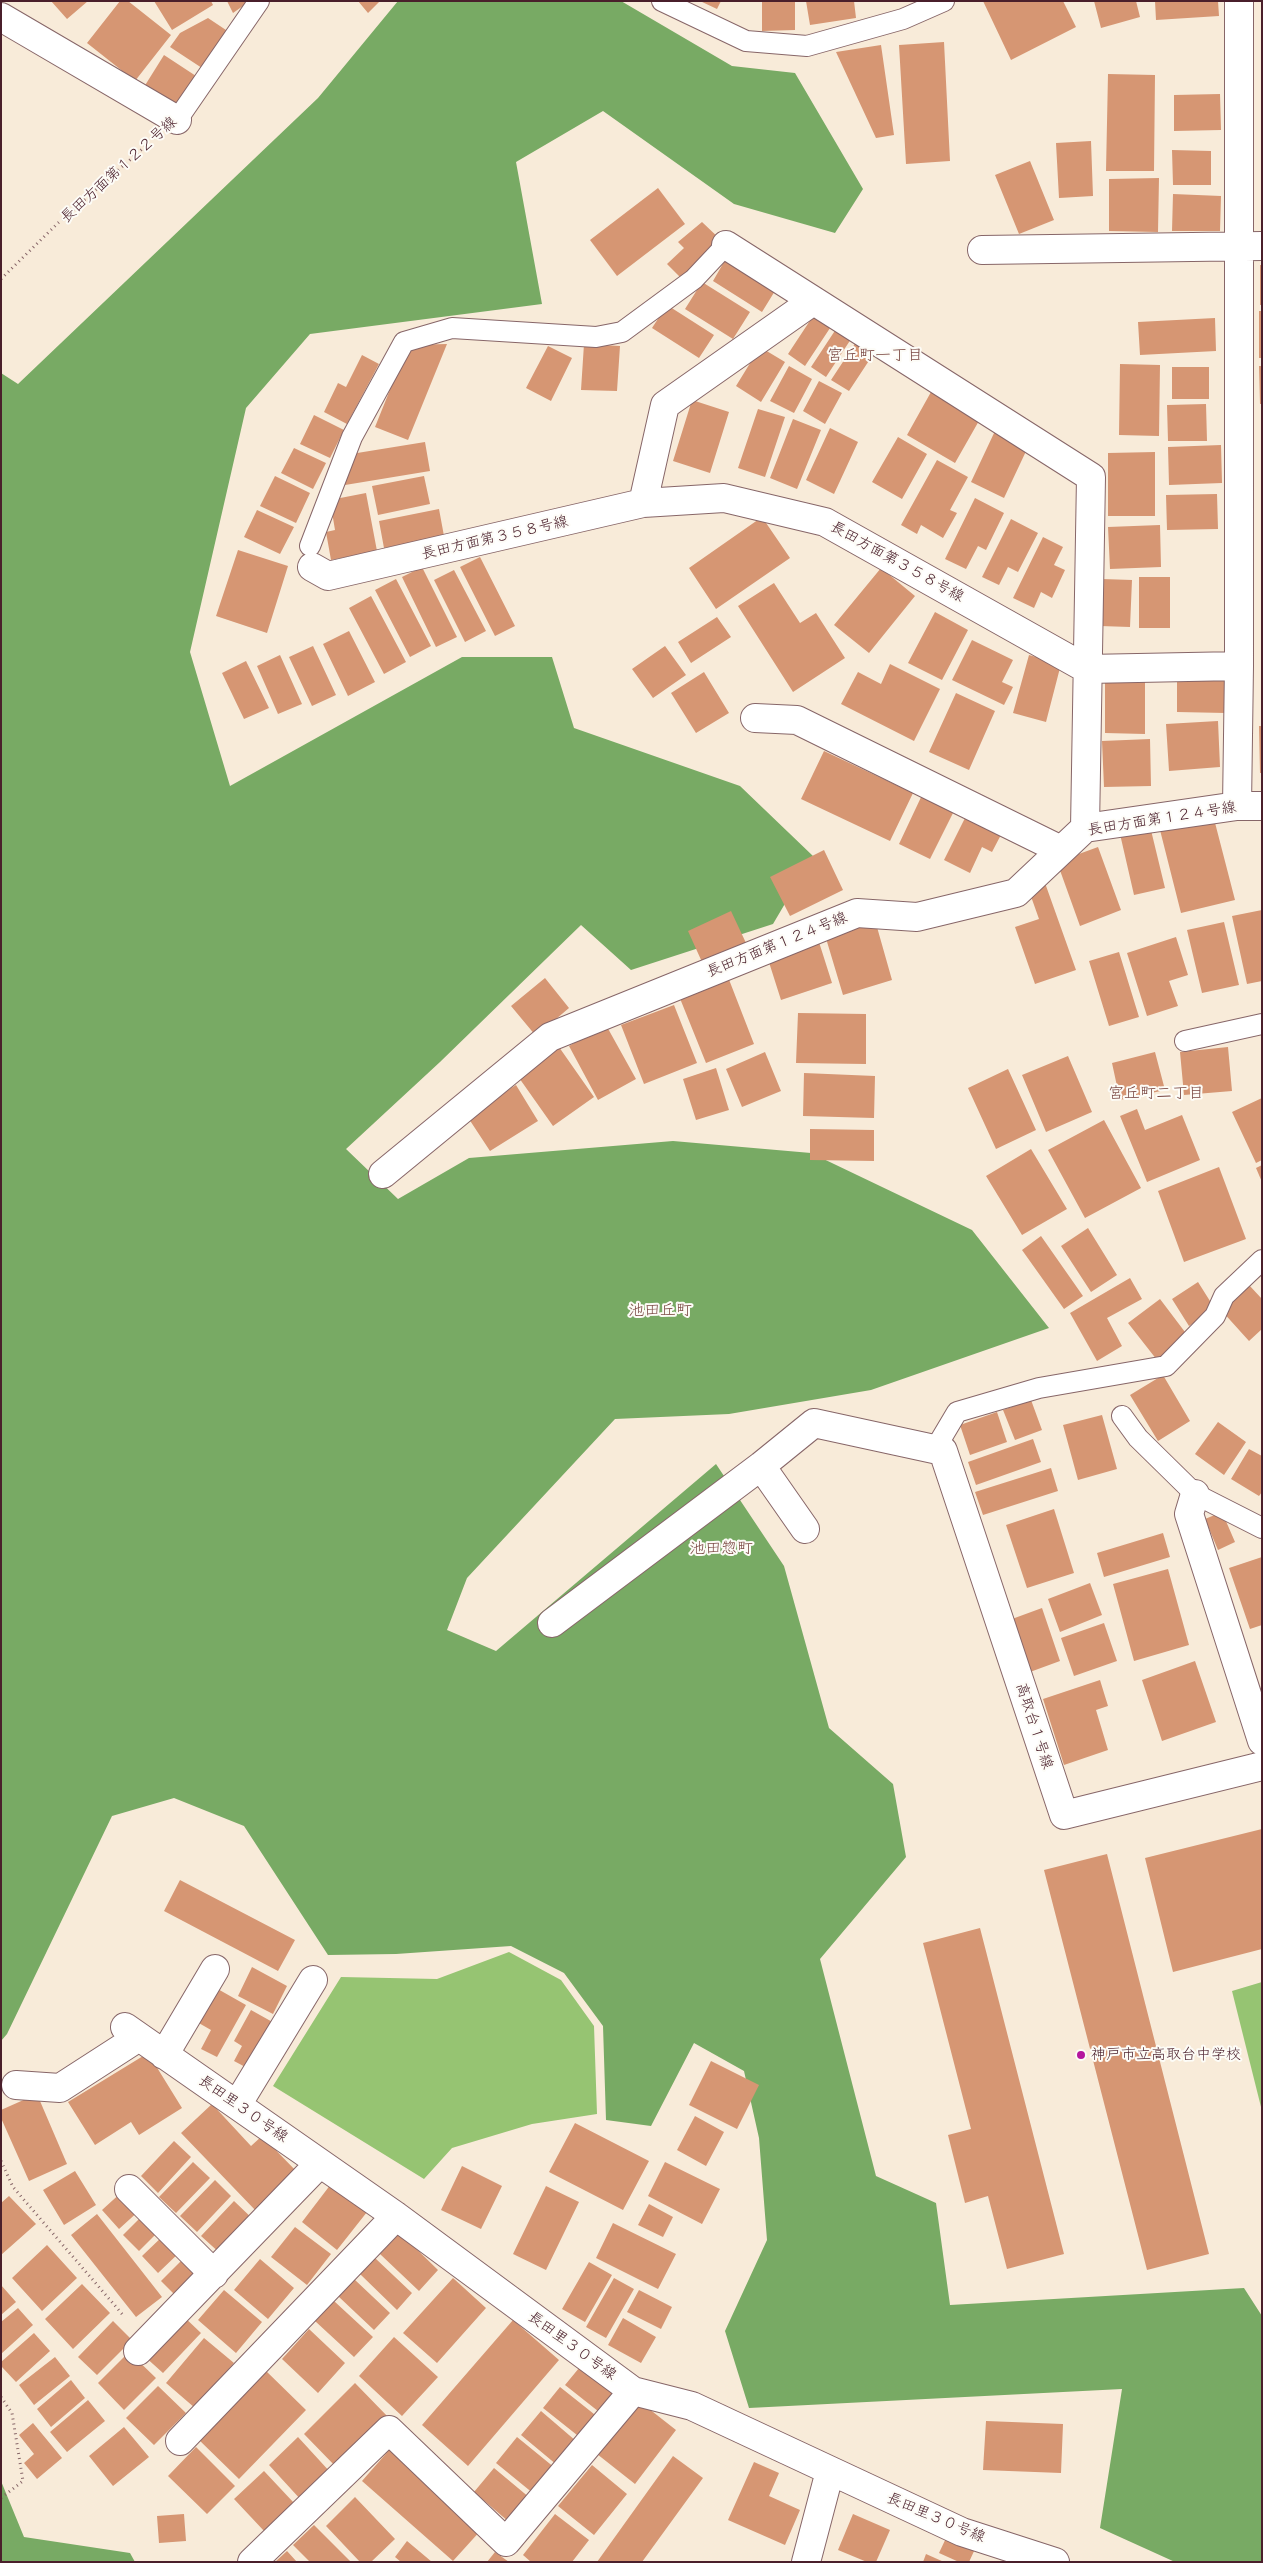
<!DOCTYPE html>
<html>
<head>
<meta charset="utf-8">
<style>
	body { margin:0 }
	#map { position:relative; width:1263px; height:2563px; overflow:hidden; background:#f8ebd9; font-family:"Patrick Hand",sans-serif }
	canvas { display:block }
	.frame { position:absolute; inset:0; border:2px solid #4a1f2b; pointer-events:none }
</style>
</head>
<body>
<div id="map">
<canvas width="1263" height="2563"></canvas>
<div class="frame"></div>
</div>
<script>
const c = document.querySelector('canvas').getContext('2d');
c.lineJoin = 'round';
function fillPath(path, color) {
  c.fillStyle = color;
  c.fill(path, 'evenodd');
}
function poly(rows) {
  const path = new Path2D();
  for (const r of rows) {
    path.moveTo(r[0], r[1]);
    for (let i = 2; i < r.length; i += 2) path.lineTo(r[i], r[i + 1]);
  }
  return path;
}
function trace(path, color, width, dash) {
  c.strokeStyle = color;
  c.lineWidth = width;
  c.lineCap = dash ? 'butt' : 'round';
  c.setLineDash(dash || []);
  c.stroke(path);
}
function drawText(font, color, halo, rows, align = 'center') {
  c.font = font + ' "Patrick Hand","Klee One",sans-serif';
  c.lineWidth = 4;
  c.setLineDash([]);
  c.textBaseline = 'middle';
  c.strokeStyle = halo;
  c.fillStyle = color;
  for (const [text, x, y, turn = 0] of rows) {
    c.save();
    c.translate(x, y);
    c.rotate((+turn || 0) * Math.PI / 180);
    c.textAlign = isNaN(turn) ? turn : align;
    if (halo) c.strokeText(text, 0, 0);
    c.fillText(text, 0, 0);
    c.restore();
  }
}
fillPath(poly([
	[509,1952,561,1980,594,2026,597,2114,532,2124,452,2148,424,2179,273,2086,341,1977,437,1979],
	[1262,1982,1262,2111,1232,1991]
]), '#96c472');
fillPath(poly([
	[398,1,621,1,732,66,795,73,863,189,835,233,734,204,603,111,516,162,542,304,310,334,246,408,190,652,230,786,462,657,552,657,574,728,740,786,813,856,773,924,631,970,581,925,440,1062,346,1149,398,1199,469,1158,673,1141,811,1153,972,1230,1049,1328,871,1390,729,1414,615,1419,467,1578,447,1630,496,1651,716,1464,784,1566,829,1728,893,1784,906,1857,820,1959,876,2176,936,2203,950,2305,1244,2288,1262,2316,1262,2562,1175,2562,1100,2528,1122,2389,749,2408,725,2331,767,2240,759,2138,744,2071,694,2043,651,2126,606,2120,603,2026,564,1973,511,1946,396,1954,328,1955,244,1826,174,1798,112,1816,7,2034,1,2041,1,373,18,384,318,98],
	[1,2481,24,2537,130,2553,135,2562,1,2562]
]), '#78aa64');
fillPath(poly([
	[51,1,88,1,67,19],
	[120,1,128,1,171,35,135,81,87,43],
	[154,1,211,1,213,5,172,30],
	[227,1,250,1,233,13],
	[358,1,380,1,368,13],
	[700,1,721,1,717,9],
	[762,1,795,1,795,30,762,31],
	[806,1,854,1,856,18,810,25],
	[983,1,1063,1,1076,27,1011,60],
	[1094,1,1136,1,1140,17,1101,28],
	[1155,1,1218,1,1219,16,1156,20],
	[208,18,229,32,205,70,170,47,180,33],
	[944,42,950,161,906,164,899,45],
	[881,45,894,135,876,138,836,52],
	[164,55,196,76,176,108,144,87],
	[1108,74,1155,75,1154,171,1106,171],
	[1220,94,1221,130,1174,131,1174,95],
	[1091,141,1093,196,1059,198,1056,143],
	[1172,150,1211,151,1211,185,1173,185],
	[1030,161,1054,220,1019,234,995,175],
	[1159,178,1158,232,1109,231,1109,179],
	[658,188,685,224,617,276,590,240],
	[1173,194,1221,196,1220,231,1172,231],
	[702,222,721,240,681,278,667,264,684,248,678,242],
	[728,255,778,286,762,312,713,281],
	[1260,265,1262,265,1262,305,1260,305],
	[702,282,750,312,733,339,685,309],
	[667,305,714,335,699,358,652,328],
	[1259,311,1262,311,1262,358,1259,358],
	[815,313,832,325,805,366,788,354],
	[1215,318,1216,351,1140,355,1138,322],
	[838,326,853,336,826,377,811,367],
	[858,339,876,350,849,391,831,380],
	[447,344,408,440,375,427,408,345],
	[584,344,620,346,617,391,581,390],
	[548,346,572,358,551,401,526,388],
	[760,347,785,362,761,402,736,386],
	[362,355,379,364,347,424,324,412,338,383,346,387],
	[1120,364,1160,365,1159,436,1119,435],
	[789,366,812,379,794,413,770,401],
	[1259,366,1262,366,1262,404,1260,404],
	[1172,367,1209,367,1209,399,1172,399],
	[819,381,842,393,825,424,803,411],
	[931,392,980,419,955,463,907,435],
	[692,400,729,412,710,473,673,461],
	[1206,404,1207,441,1168,441,1167,405],
	[758,409,785,417,765,477,738,468],
	[314,415,344,430,330,458,300,444],
	[793,419,821,430,797,489,770,478],
	[830,428,858,442,834,494,806,480],
	[995,431,1028,447,1004,498,971,482],
	[898,437,927,454,902,499,872,482],
	[425,442,430,471,339,486,351,454],
	[1221,445,1222,483,1169,485,1168,447],
	[294,448,326,463,313,489,281,473],
	[1155,452,1155,516,1108,516,1108,453],
	[937,460,968,477,950,510,957,513,943,538,921,525,917,534,901,525],
	[275,476,310,493,296,523,260,506],
	[424,476,430,504,378,515,372,486],
	[366,493,377,551,331,560,326,532,335,530,330,500],
	[1217,494,1218,529,1167,530,1166,495],
	[975,498,1004,513,986,550,978,546,966,569,945,559],
	[439,509,444,536,384,548,379,521],
	[257,510,294,527,280,554,244,537],
	[762,517,790,558,716,609,689,568],
	[1011,519,1038,533,1018,572,1008,567,999,585,982,577],
	[1160,525,1161,567,1110,569,1108,527],
	[1043,537,1063,547,1054,565,1065,570,1052,598,1041,592,1034,608,1013,598],
	[238,550,288,566,267,633,216,616],
	[480,557,515,626,495,636,460,567],
	[422,567,457,637,436,647,402,577],
	[881,568,915,596,869,653,834,625],
	[454,570,486,631,465,642,434,580],
	[1139,577,1170,577,1170,628,1139,628],
	[396,579,431,646,410,657,375,590],
	[1102,579,1132,580,1130,627,1100,626],
	[774,583,800,623,816,613,845,658,793,692,738,606],
	[371,596,406,662,384,674,349,608],
	[935,612,968,630,942,680,908,663],
	[717,617,731,637,691,663,678,642],
	[349,631,375,682,348,696,323,644],
	[972,640,1013,660,1002,682,1013,687,1004,705,952,680],
	[313,646,336,695,312,706,289,657],
	[665,646,686,675,653,698,632,669],
	[280,655,302,704,278,714,257,666],
	[1029,655,1061,664,1046,722,1013,713],
	[246,661,269,708,244,719,222,673],
	[890,664,940,689,914,741,841,704,858,672,881,684],
	[704,672,729,713,696,733,671,693],
	[1177,673,1226,673,1226,713,1177,712],
	[1105,679,1145,680,1145,734,1105,733],
	[956,693,995,711,969,770,929,752],
	[1218,721,1220,767,1169,771,1166,724],
	[1259,726,1262,726,1262,773,1260,773],
	[1150,739,1151,786,1104,787,1102,741],
	[824,751,913,793,890,841,801,799],
	[923,793,955,809,930,859,899,844],
	[968,812,1004,829,992,852,982,847,970,873,944,860],
	[1213,815,1235,900,1181,913,1160,830],
	[1150,826,1165,888,1134,895,1120,834],
	[1098,847,1121,910,1080,926,1057,862],
	[824,850,843,890,790,916,770,877],
	[1045,883,1076,970,1035,984,1015,927,1039,919,1028,888],
	[1262,910,1262,981,1247,984,1232,916],
	[731,911,746,943,702,962,688,931],
	[875,920,892,980,843,995,825,935],
	[1224,922,1239,985,1202,993,1187,930],
	[1176,937,1188,975,1169,981,1178,1006,1147,1016,1127,953],
	[818,939,832,983,781,1000,767,956],
	[1119,952,1139,1017,1109,1026,1089,961],
	[728,977,754,1044,706,1063,679,996],
	[545,978,569,1008,536,1036,511,1006],
	[674,1005,697,1063,644,1084,621,1025],
	[798,1013,866,1014,866,1064,796,1063],
	[606,1025,636,1079,598,1100,569,1046],
	[559,1047,594,1097,553,1126,517,1075],
	[1228,1047,1232,1091,1184,1095,1180,1052],
	[765,1052,781,1091,742,1107,726,1069],
	[1155,1052,1165,1090,1120,1100,1112,1063],
	[1068,1056,1092,1112,1046,1132,1022,1075],
	[716,1068,729,1110,696,1120,683,1079],
	[1008,1069,1036,1130,996,1149,968,1088],
	[804,1073,875,1076,874,1118,803,1116],
	[516,1085,538,1121,490,1151,467,1116],
	[1262,1098,1262,1160,1256,1163,1232,1112],
	[1137,1109,1145,1130,1182,1115,1200,1160,1147,1182,1120,1116],
	[1104,1120,1141,1188,1085,1218,1048,1150],
	[810,1129,874,1130,874,1161,810,1160],
	[1031,1149,1067,1209,1022,1235,986,1176],
	[1262,1165,1262,1182,1256,1168],
	[1219,1167,1246,1239,1184,1262,1158,1191],
	[1088,1228,1117,1275,1091,1292,1061,1246],
	[1041,1236,1083,1296,1064,1309,1022,1250],
	[1130,1278,1142,1299,1107,1318,1122,1346,1097,1361,1070,1313],
	[1198,1282,1215,1309,1189,1326,1172,1299],
	[1249,1285,1262,1299,1262,1329,1249,1341,1221,1310],
	[1160,1299,1188,1336,1157,1360,1128,1323],
	[1163,1375,1190,1421,1158,1441,1130,1395],
	[1031,1400,1042,1430,1015,1440,1003,1410],
	[997,1412,1007,1442,970,1455,960,1425],
	[1102,1415,1117,1469,1078,1480,1063,1425],
	[1218,1422,1246,1442,1224,1475,1195,1454],
	[1033,1439,1041,1462,976,1485,968,1462],
	[1249,1449,1262,1456,1262,1492,1259,1496,1231,1479],
	[1051,1468,1058,1491,983,1515,975,1492],
	[1054,1509,1074,1573,1027,1588,1006,1525],
	[1222,1512,1235,1542,1218,1550,1205,1519],
	[1163,1533,1170,1557,1104,1577,1097,1553],
	[1262,1557,1262,1625,1250,1629,1229,1568],
	[1168,1569,1189,1645,1134,1661,1113,1584],
	[1090,1583,1102,1615,1060,1632,1048,1599],
	[1042,1608,1060,1661,1030,1672,1012,1619],
	[1104,1623,1117,1661,1074,1676,1061,1638],
	[1195,1661,1216,1722,1162,1741,1142,1680],
	[1100,1680,1108,1706,1096,1710,1108,1750,1064,1765,1043,1699],
	[1262,1829,1262,1949,1173,1972,1145,1858],
	[1107,1854,1209,2254,1147,2270,1044,1870],
	[180,1880,295,1940,278,1971,164,1911],
	[980,1928,1064,2254,1007,2269,988,2196,965,2203,948,2135,971,2129,923,1943],
	[252,1967,287,1986,273,2014,238,1996],
	[216,1988,246,2005,217,2057,201,2049,211,2030,197,2022],
	[251,2010,276,2024,251,2070,234,2061,242,2046,234,2041],
	[148,2053,182,2108,139,2135,131,2122,95,2145,68,2102],
	[711,2061,759,2085,737,2129,689,2105],
	[37,2094,67,2164,29,2181,1,2118,1,2110],
	[212,2104,251,2146,262,2136,298,2173,257,2212,181,2133],
	[695,2116,724,2132,706,2166,677,2150],
	[575,2123,649,2161,623,2210,549,2172],
	[174,2141,191,2157,158,2193,141,2176],
	[193,2162,210,2178,176,2213,159,2197],
	[665,2162,720,2189,702,2224,648,2196],
	[462,2166,502,2186,481,2229,441,2210],
	[75,2171,96,2205,64,2225,43,2190],
	[215,2180,231,2196,197,2232,180,2216],
	[331,2184,367,2212,337,2250,302,2222],
	[546,2186,579,2202,546,2270,513,2254],
	[124,2190,141,2209,119,2229,102,2210],
	[9,2196,36,2224,1,2255,1,2203],
	[234,2201,255,2221,222,2255,201,2236],
	[649,2204,673,2217,663,2237,638,2225],
	[145,2213,161,2229,139,2251,123,2235],
	[97,2214,162,2297,136,2317,71,2235],
	[613,2223,676,2254,658,2289,596,2258],
	[295,2227,331,2254,307,2285,271,2257],
	[400,2233,438,2270,419,2291,380,2254],
	[165,2234,181,2251,158,2273,142,2256],
	[47,2245,77,2278,42,2311,12,2278],
	[187,2255,204,2272,178,2298,161,2281],
	[375,2258,412,2293,397,2310,360,2274],
	[260,2259,294,2288,268,2319,234,2290],
	[589,2262,612,2275,585,2322,562,2309],
	[453,2278,486,2308,437,2363,403,2333],
	[614,2278,634,2289,606,2338,586,2327],
	[354,2279,390,2313,374,2330,338,2296],
	[82,2284,110,2313,73,2349,45,2319],
	[1,2285,16,2302,1,2315],
	[224,2290,262,2322,236,2353,198,2320],
	[639,2290,672,2307,661,2329,627,2312],
	[334,2301,373,2337,354,2357,315,2321],
	[18,2308,33,2325,1,2354,1,2322],
	[181,2314,201,2333,163,2373,143,2355],
	[623,2318,656,2337,641,2363,608,2345],
	[513,2320,559,2360,468,2466,422,2425],
	[113,2321,132,2340,97,2375,78,2357],
	[309,2329,345,2363,318,2393,282,2359],
	[34,2333,50,2351,16,2382,1,2366,1,2362],
	[394,2337,438,2377,402,2416,359,2376],
	[204,2338,234,2363,195,2408,166,2383],
	[129,2352,156,2378,124,2410,98,2383],
	[55,2357,70,2376,34,2405,19,2385],
	[584,2362,622,2392,603,2415,565,2385],
	[264,2369,306,2410,239,2479,197,2438],
	[71,2380,85,2398,51,2427,37,2409],
	[355,2383,389,2418,338,2469,304,2434],
	[158,2386,186,2413,154,2445,126,2418],
	[560,2387,599,2418,582,2439,543,2408],
	[88,2400,105,2421,67,2452,50,2432],
	[639,2401,676,2430,635,2484,597,2454],
	[541,2411,576,2441,557,2465,521,2435],
	[986,2421,1063,2424,1061,2473,983,2470],
	[33,2423,62,2458,37,2479,24,2463,34,2454,19,2435],
	[124,2427,149,2457,113,2486,89,2456],
	[298,2437,331,2473,302,2501,269,2465],
	[517,2437,555,2468,534,2494,496,2463],
	[196,2447,235,2486,207,2514,168,2476],
	[391,2448,482,2529,453,2561,362,2481],
	[673,2456,703,2478,642,2562,597,2562],
	[754,2462,779,2473,769,2496,800,2510,785,2545,728,2520],
	[592,2465,627,2494,594,2535,558,2506],
	[494,2468,530,2498,509,2522,474,2492],
	[264,2471,294,2503,265,2532,234,2499],
	[355,2497,395,2539,371,2562,360,2562,326,2526],
	[184,2514,186,2541,159,2543,157,2516],
	[555,2514,589,2540,572,2562,531,2562,523,2555],
	[853,2514,890,2530,876,2562,867,2562,838,2550],
	[314,2525,351,2562,310,2562,293,2545],
	[947,2536,975,2549,969,2562,959,2562,939,2553],
	[407,2541,432,2562,401,2562,395,2557],
	[287,2551,297,2562,275,2562],
	[495,2552,509,2562,487,2562],
	[926,2554,944,2562,923,2562]
]), '#d69673');
const service = poly([
	[662,1,746,41,807,46,903,19,944,1],
	[177,120,259,1],
	[310,546,352,437,404,342,452,328,596,337,622,332,694,279,726,245],
	[1185,1041,1262,1024],
	[1122,1416,1138,1438,1195,1494,1262,1528],
	[935,1449,957,1412,1039,1388,1166,1366,1215,1316,1224,1296,1262,1260]
]);
const minor = poly([
	[1,17,177,120],
	[726,245,1091,477,1085,828],
	[982,250,1262,246],
	[643,503,665,405,813,301],
	[312,567,328,576,643,503,724,498,825,522,1087,669,1239,666],
	[755,718,797,720,1061,850],
	[1237,806,1239,666,1239,1],
	[383,1174,550,1037,857,913,917,917,1016,893,1085,828,1237,806,1262,806],
	[761,1466,805,1529],
	[1195,1494,1189,1514,1262,1741],
	[552,1623,761,1466,814,1423,943,1451,1064,1815,1262,1766],
	[125,2027,396,2216,633,2391,692,2406,962,2532,1055,2562],
	[164,2055,215,1969],
	[16,2085,60,2088,139,2037],
	[237,2105,313,1980],
	[129,2189,214,2274],
	[138,2351,320,2163],
	[180,2441,396,2216],
	[252,2562,389,2430,506,2542,633,2391],
	[806,2562,830,2471]
]);
trace(service, '#876668', 22);
trace(minor, '#876668', 30);
trace(poly([
	[1,279,58,223,148,144],
	[1,2161,13,2187,123,2315],
	[1,2397,12,2413,23,2481,1,2498]
]), '#876668', 3, [1, 4]);
trace(service, '#fff', 20);
trace(minor, '#fff', 28);
for (const [x, y, r, color] of [
	[1081,2055,5,"#b5179e"]
]) {
  const dot = new Path2D();
  dot.arc(x, y, r, 0, 2 * Math.PI);
  c.fillStyle = color;
  c.fill(dot);
  trace(dot, '#fdfcf7', 2);
}
drawText('15px', '#4a1f2b', '#fdfcf7', [
	["長田方面第１２２号線",119,170,-42],
	["長田方面第３５８号線",495,538,-13],
	["長田方面第３５８号線",897,562,29],
	["長田方面第１２４号線",1162,819,-9],
	["長田方面第１２４号線",777,945,-22],
	["高取台１号線",1034,1726,72],
	["長田里３０号線",243,2109,35],
	["長田里３０号線",572,2346,36],
	["長田里３０号線",936,2518,23]
]);
drawText('15px', '#4a1f2b', '#fdfcf7', [
	["神戸市立高取台中学校",1091,2055]
], 'left');
drawText('16px', '#7b4944', '#fdfcf7', [
	["宮丘町一丁目",875,356],
	["宮丘町二丁目",1156,1094],
	["池田丘町",660,1311],
	["池田惣町",721,1549]
]);
</script>
</body>
</html>
